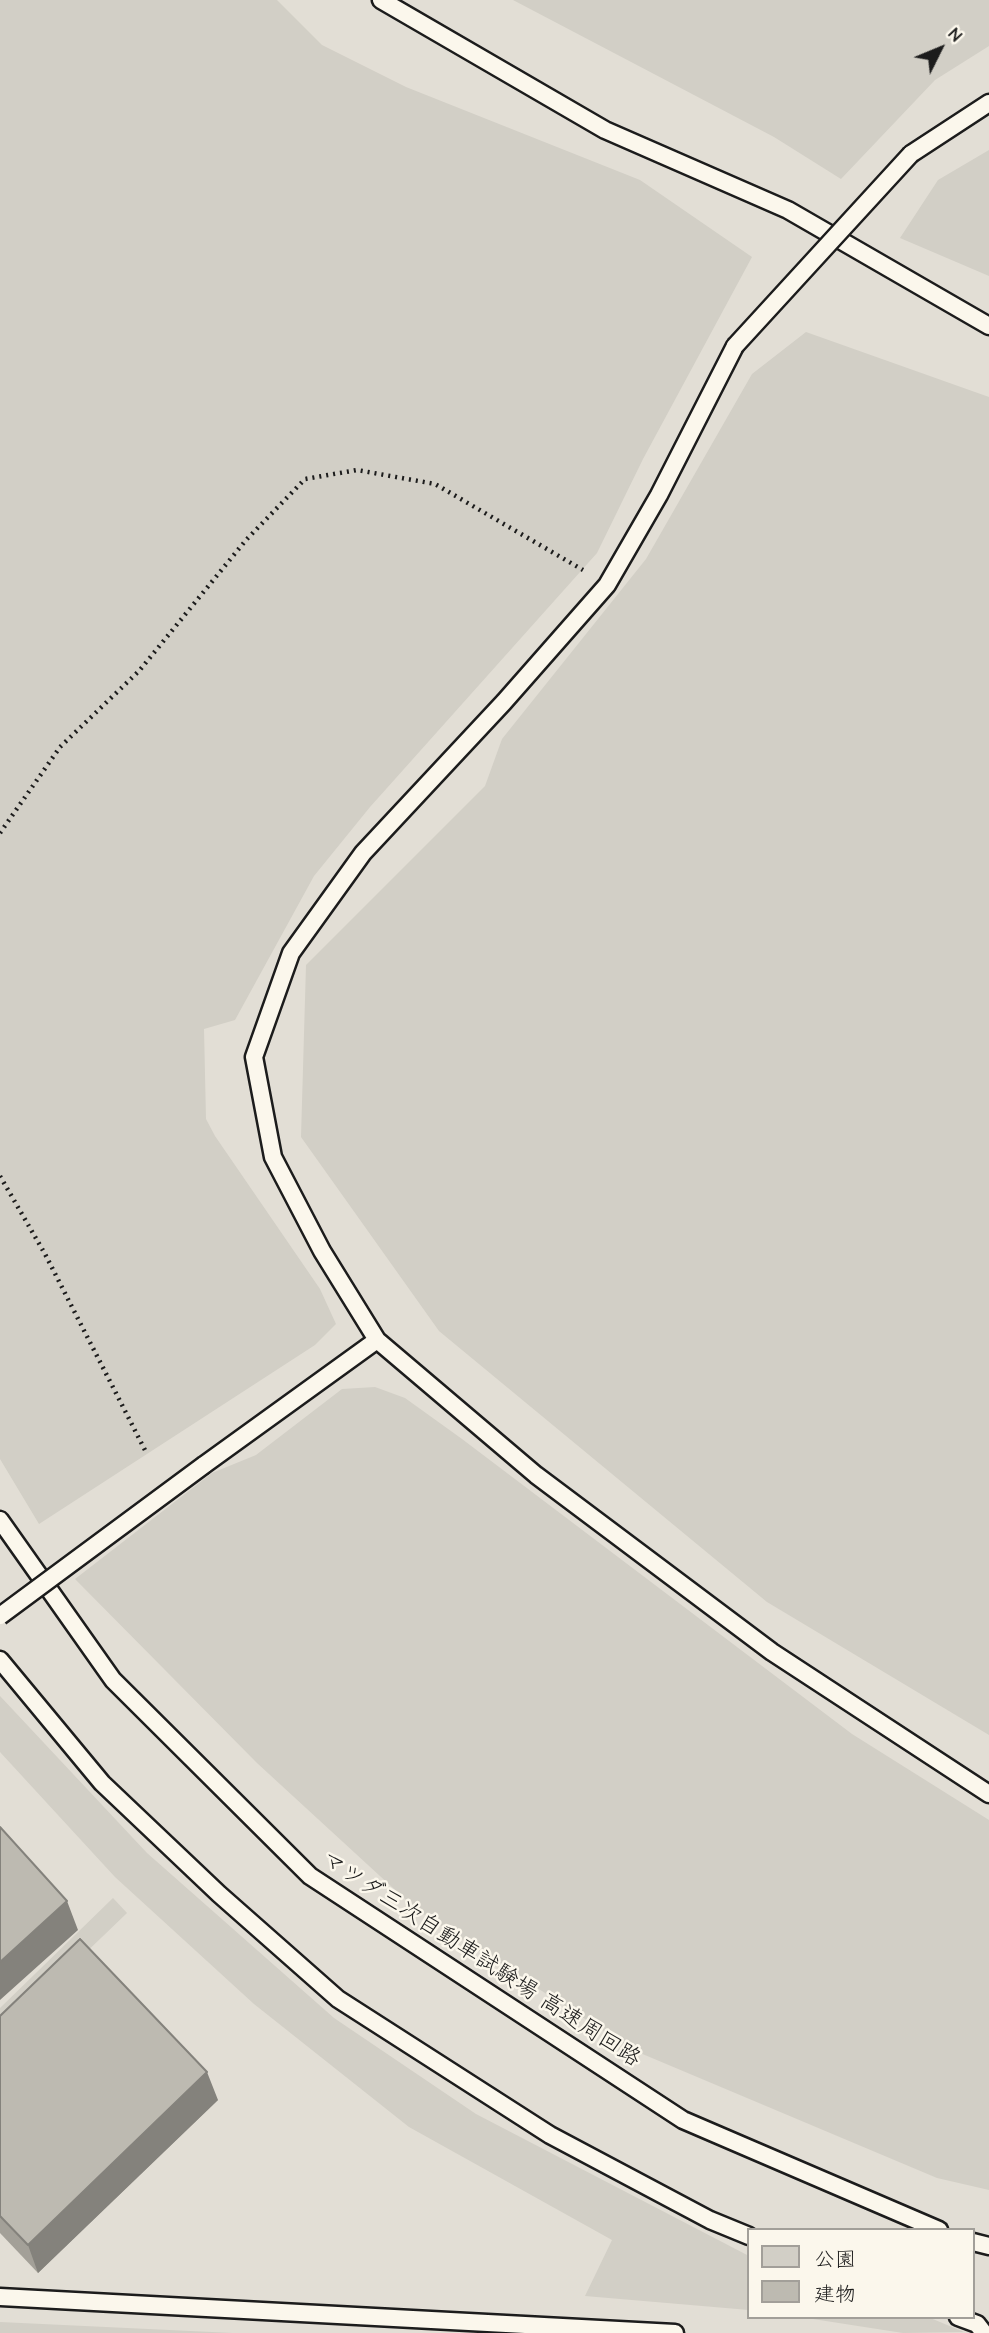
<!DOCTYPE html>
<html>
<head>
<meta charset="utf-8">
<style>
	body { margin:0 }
	#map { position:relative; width:989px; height:2333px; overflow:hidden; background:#f2eee4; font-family:"Comic Neue","Klee One",sans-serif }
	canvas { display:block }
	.legend { position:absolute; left:747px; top:2228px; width:228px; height:91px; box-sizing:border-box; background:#fbf7ec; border:2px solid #a29f99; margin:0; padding:9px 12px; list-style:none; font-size:21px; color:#1c1c1c }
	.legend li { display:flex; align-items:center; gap:14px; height:35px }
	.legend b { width:35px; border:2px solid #a29f99 }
	.north { position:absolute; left:905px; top:14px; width:70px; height:70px; -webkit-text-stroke:5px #fbf7ec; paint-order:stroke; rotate:47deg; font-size:19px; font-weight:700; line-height:28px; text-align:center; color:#1c1c1c }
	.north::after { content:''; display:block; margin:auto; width:24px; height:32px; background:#1c1c1c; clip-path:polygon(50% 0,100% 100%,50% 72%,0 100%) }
</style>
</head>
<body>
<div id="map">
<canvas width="989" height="2333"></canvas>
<ul class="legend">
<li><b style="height:19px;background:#d2cfc6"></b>公園</li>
<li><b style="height:19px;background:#bdbab1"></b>建物</li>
</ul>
<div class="north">N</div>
</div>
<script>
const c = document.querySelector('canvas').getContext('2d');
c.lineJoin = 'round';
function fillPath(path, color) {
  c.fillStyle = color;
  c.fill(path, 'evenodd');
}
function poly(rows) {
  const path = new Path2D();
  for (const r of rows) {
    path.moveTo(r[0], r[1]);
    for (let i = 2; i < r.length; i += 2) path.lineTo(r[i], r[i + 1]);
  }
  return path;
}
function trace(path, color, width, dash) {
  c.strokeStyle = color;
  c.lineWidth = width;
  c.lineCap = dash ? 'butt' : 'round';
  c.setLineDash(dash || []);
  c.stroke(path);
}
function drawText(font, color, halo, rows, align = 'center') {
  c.font = font + ' "Comic Neue","Klee One",sans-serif';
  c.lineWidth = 5;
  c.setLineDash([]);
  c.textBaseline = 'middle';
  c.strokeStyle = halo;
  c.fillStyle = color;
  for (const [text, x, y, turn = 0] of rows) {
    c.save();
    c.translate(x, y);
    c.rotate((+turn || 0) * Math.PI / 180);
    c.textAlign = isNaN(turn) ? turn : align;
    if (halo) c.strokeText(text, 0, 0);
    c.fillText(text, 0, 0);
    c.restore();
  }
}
fillPath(poly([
	[0,0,989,0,989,2333,0,2333],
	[749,2230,973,2230,973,2317,749,2317]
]), '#e2ded5');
fillPath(poly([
	[0,0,277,0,322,45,406,87,640,180,752,257,643,459,597,553,370,807,314,876,235,1020,204,1029,206,1119,215,1136,320,1289,336,1324,315,1345,39,1524,0,1459],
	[513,0,989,0,989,46,935,80,841,179,774,137],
	[989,150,989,276,900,238,938,180],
	[806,332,989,397,989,1735,767,1602,439,1331,301,1137,306,965,485,786,502,739,646,559,752,374],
	[375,1387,405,1398,462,1439,852,1734,989,1820,989,2190,937,2178,633,2050,417,1910,257,1763,75,1579,212,1473,256,1455,342,1389],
	[0,1696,147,1853,334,2018,476,2114,749,2256,749,2310,585,2296,612,2240,409,2127,254,2004,115,1877,0,1752],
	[113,1898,127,1913,0,2035,0,2008],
	[800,2317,928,2317,964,2332,903,2333],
	[0,2322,233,2333,0,2333]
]), '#d2cfc6');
const lane = poly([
	[381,0,605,130,788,210,989,326],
	[911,154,989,103],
	[735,346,659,495,607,585,504,702,363,853,291,953,254,1057,273,1157,322,1251,377,1340,536,1475,772,1652,989,1794],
	[204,1465,377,1340],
	[0,1520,113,1680,310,1876,683,2120,939,2230],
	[0,1660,102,1783,219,1894,338,1999,550,2135,710,2220,749,2236],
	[973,2242,989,2246],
	[0,2297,675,2333],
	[958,2317,977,2324,984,2333]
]);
trace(lane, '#1c1c1c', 21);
trace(poly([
	[0,833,60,747,139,671,246,540,305,479,357,470,435,484,583,570],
	[0,1176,45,1254,147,1454]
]), '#1c1c1c', 4.5, [2, 5]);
trace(lane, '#fbf7ec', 16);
const laneBridge = poly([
	[735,346,911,154],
	[0,1616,204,1465]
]);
trace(laneBridge, '#1c1c1c', 21, []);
trace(laneBridge, '#fbf7ec', 16);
fillPath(poly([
	[0,2016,218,2100,38,2273,0,2233]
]), '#a3a098');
fillPath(poly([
	[67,1901,78,1930,0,2000,0,1962],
	[207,2072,218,2100,38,2273,28,2245]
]), '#84827c');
const building = poly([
	[0,1827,67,1901,0,1962,0,1827],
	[80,1939,207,2072,28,2245,0,2216,0,2016,80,1939]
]);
fillPath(building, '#bdbab1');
trace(building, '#84827c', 2);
drawText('23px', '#1c1c1c', '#fbf7ec', [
	["マツダ三次自動車試験場 高速周回路",481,1959,33]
]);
</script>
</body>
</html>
